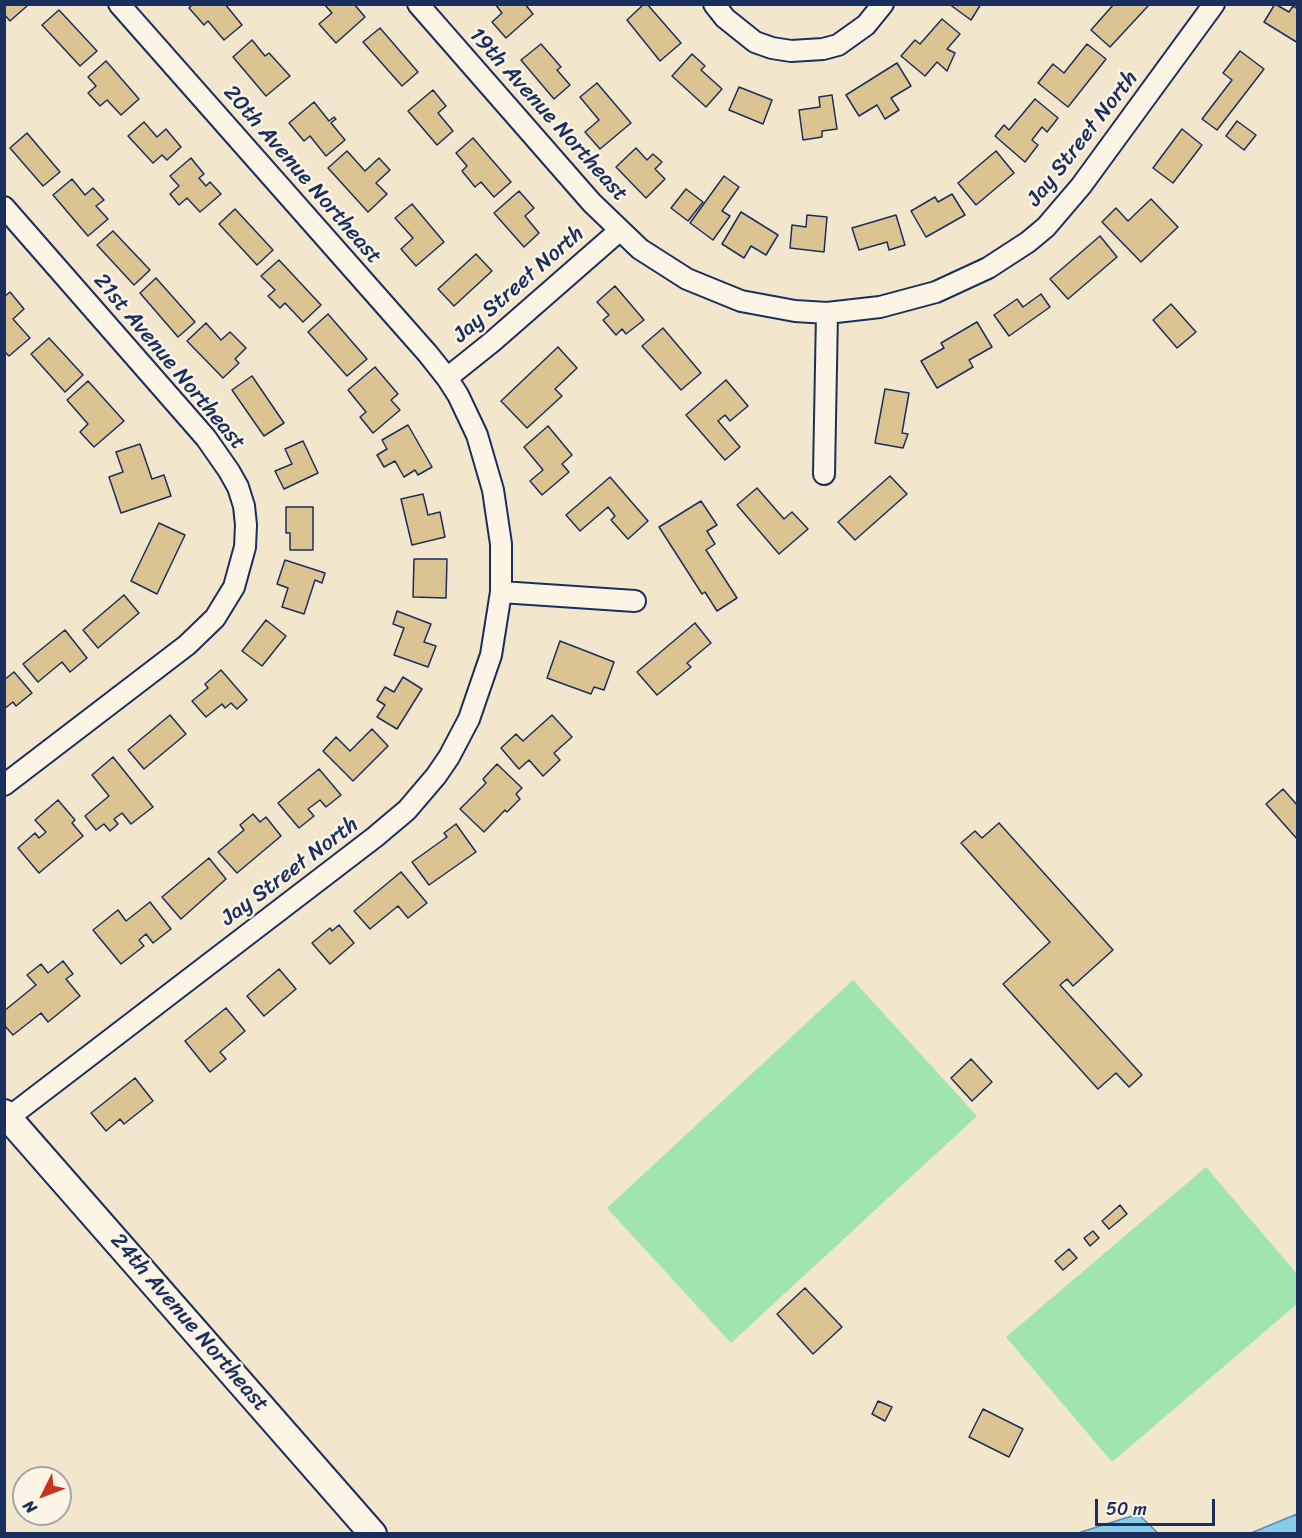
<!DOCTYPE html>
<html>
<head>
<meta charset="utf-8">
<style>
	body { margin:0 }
	#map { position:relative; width:1302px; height:1538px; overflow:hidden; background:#f2e6cc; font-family:Sriracha,sans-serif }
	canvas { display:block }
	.frame { position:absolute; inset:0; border:6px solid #1b2f5e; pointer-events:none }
	.north { position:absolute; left:12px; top:1466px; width:60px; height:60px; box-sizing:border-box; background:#fcf5e5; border:2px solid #a2a6af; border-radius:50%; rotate:228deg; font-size:16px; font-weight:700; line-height:24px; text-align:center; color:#1b2f5e }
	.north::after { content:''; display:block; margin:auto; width:21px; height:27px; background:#c8321e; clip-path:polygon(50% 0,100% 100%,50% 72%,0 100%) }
	.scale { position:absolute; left:1095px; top:1499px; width:120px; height:27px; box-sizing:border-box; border:3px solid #1b2f5e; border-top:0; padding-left:8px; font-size:18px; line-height:21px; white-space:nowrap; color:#1b2f5e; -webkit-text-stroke:4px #fcf5e5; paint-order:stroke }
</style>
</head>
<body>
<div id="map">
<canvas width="1302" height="1538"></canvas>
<div class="frame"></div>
<div class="north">N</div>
<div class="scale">50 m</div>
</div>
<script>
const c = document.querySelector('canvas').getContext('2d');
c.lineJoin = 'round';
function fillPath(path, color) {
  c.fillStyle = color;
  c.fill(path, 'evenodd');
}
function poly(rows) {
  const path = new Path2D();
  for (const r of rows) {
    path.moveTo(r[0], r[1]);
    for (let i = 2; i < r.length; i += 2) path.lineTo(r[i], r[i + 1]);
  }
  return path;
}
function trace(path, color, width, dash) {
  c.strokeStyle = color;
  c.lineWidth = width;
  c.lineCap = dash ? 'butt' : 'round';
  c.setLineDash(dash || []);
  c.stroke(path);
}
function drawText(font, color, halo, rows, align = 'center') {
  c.font = font + ' Sriracha,sans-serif';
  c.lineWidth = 5;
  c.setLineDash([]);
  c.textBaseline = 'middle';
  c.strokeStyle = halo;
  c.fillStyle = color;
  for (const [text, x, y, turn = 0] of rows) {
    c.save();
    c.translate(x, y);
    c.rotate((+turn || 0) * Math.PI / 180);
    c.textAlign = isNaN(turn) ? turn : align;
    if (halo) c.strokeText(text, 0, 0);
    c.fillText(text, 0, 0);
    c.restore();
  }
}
fillPath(poly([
	[853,980,977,1116,731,1343,607,1208],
	[1206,1167,1297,1274,1297,1304,1112,1462,1006,1337]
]), '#a0e4b0');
const water = poly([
	[1138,1514,1158,1533,1078,1533,1138,1514],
	[1297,1514,1297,1533,1251,1533,1297,1514]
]);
fillPath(water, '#87cce8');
trace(water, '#5c8db1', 1.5);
const building = poly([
	[4,4,25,4,27,6,10,21,4,14,4,4],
	[193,4,225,4,242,25,224,40,208,21,204,25,189,8,193,4],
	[324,4,354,4,365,17,336,43,319,24,332,13,324,4],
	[495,4,525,4,533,14,506,38,492,22,502,13,495,4],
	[644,4,647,4,681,43,660,61,627,20,644,4],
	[949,4,981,4,971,20,949,4],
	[1114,4,1146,4,1148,6,1110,47,1091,30,1114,4],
	[1275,4,1289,12,1293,6,1298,9,1298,43,1264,22,1275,4],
	[59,10,97,51,80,66,42,25,59,10],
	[942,19,960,34,947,49,955,53,947,71,937,62,925,76,901,56,915,40,920,44,942,19],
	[380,28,418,72,402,86,363,42,380,28],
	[252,40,265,56,269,53,290,76,266,96,233,57,252,40],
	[541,44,561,67,557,70,570,85,554,99,521,60,541,44],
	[1087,44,1106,59,1068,107,1038,83,1053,64,1064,73,1087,44],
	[1240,51,1264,69,1217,130,1202,119,1232,80,1223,73,1240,51],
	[692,54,705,66,701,70,722,89,706,107,672,76,692,54],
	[106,61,139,99,121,115,107,100,100,106,88,93,96,86,88,77,106,61],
	[897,63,911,86,891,98,899,110,885,119,877,105,859,116,846,95,897,63],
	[597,83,631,123,600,149,585,132,599,120,580,97,597,83],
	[739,87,772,100,763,124,729,110,739,87],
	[433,90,446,106,438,113,453,131,437,145,408,111,433,90],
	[832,95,837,129,822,131,822,137,803,140,799,110,820,107,819,97,832,95],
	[1035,99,1058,118,1047,132,1042,127,1032,140,1038,145,1025,162,995,136,1004,125,1009,130,1035,99],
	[314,102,329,121,334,117,336,119,331,123,345,140,326,156,310,136,304,141,289,123,314,102],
	[1237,121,1256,135,1244,150,1226,136,1237,121],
	[144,122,157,137,166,129,181,147,167,160,162,155,153,163,128,136,144,122],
	[1182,129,1202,145,1173,183,1153,168,1182,129],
	[27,133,60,172,43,186,10,148,27,133],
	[473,138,511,182,494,197,481,182,475,187,462,171,467,166,456,153,473,138],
	[636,148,647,160,653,154,662,162,655,169,665,179,646,198,616,167,636,148],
	[347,151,365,171,379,158,390,170,376,183,387,194,368,212,328,168,347,151],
	[996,151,1014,173,976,205,958,183,996,151],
	[191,158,204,174,199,178,206,186,210,182,221,194,200,212,187,198,179,205,170,194,179,186,170,176,191,158],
	[724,176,739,187,722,211,730,216,713,240,690,223,724,176],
	[72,179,85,195,93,188,104,200,96,206,108,219,88,236,53,195,72,179],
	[686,189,703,202,688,221,671,208,686,189],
	[519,191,534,208,525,216,539,233,524,247,494,213,519,191],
	[952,194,965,215,926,237,911,211,935,197,938,202,952,194],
	[1151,199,1178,227,1141,262,1102,222,1116,208,1128,221,1151,199],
	[412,204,444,242,416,266,401,249,413,238,395,218,412,204],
	[235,209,273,250,257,265,219,224,235,209],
	[741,212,778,235,766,255,751,246,744,258,722,244,741,212],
	[807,215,827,217,824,252,790,248,792,225,806,227,807,215],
	[896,215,905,245,889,250,887,242,859,250,852,228,896,215],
	[113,231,150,270,134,285,97,245,113,231],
	[1100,236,1117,257,1068,299,1050,279,1100,236],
	[476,254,492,271,454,306,438,289,476,254],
	[279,260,321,305,303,322,285,303,280,308,268,296,275,290,261,276,279,260],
	[156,278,195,322,178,337,140,293,156,278],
	[615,286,644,320,626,334,622,329,616,335,603,320,609,315,597,302,615,286],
	[10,292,24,309,13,319,30,338,9,356,4,351,4,297,10,292],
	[1041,294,1050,307,1009,336,994,315,1017,299,1023,307,1041,294],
	[1171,304,1196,332,1177,348,1153,320,1171,304],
	[328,314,367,359,347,376,308,332,328,314],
	[977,322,992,347,969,360,973,367,937,388,921,361,944,348,941,343,977,322],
	[206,323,221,340,230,332,246,348,235,359,239,363,223,378,187,341,206,323],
	[663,328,701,373,681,390,642,346,663,328],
	[49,338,83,375,65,392,31,354,49,338],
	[558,347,577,368,555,389,562,396,527,428,501,401,558,347],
	[375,367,398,394,391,400,400,410,373,433,360,417,366,412,348,390,375,367],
	[252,376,284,423,264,436,232,390,252,376],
	[726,380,748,406,730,421,725,415,718,421,740,447,725,460,686,415,726,380],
	[88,381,124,421,94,447,80,432,88,424,67,400,88,381],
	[885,389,909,393,902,433,908,434,903,448,875,443,885,389],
	[408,425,432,467,418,475,415,470,404,477,395,461,384,467,377,455,387,449,382,440,408,425],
	[548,426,572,455,562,464,569,472,542,495,530,481,543,470,524,447,548,426],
	[303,441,318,473,284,489,275,471,292,464,285,449,303,441],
	[140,444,152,479,164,475,171,496,121,513,109,477,123,472,116,452,140,444],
	[890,476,907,494,855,540,838,522,890,476],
	[610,477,648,521,628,539,611,520,615,516,608,507,580,531,566,515,610,477],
	[757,488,784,519,792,512,808,529,779,554,737,505,757,488],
	[423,494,428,515,440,512,445,537,412,545,401,499,423,494],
	[701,501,717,525,707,531,715,544,706,550,737,598,717,611,705,592,702,594,659,527,701,501],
	[286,507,313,507,313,550,290,550,290,533,286,533,286,507],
	[159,523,185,535,157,594,131,581,159,523],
	[414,559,447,559,446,598,413,597,414,559],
	[285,560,325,573,322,583,315,580,304,614,282,607,288,588,277,584,285,560],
	[124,595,139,613,98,648,83,630,124,595],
	[397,611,431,624,424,642,436,646,428,667,394,655,404,628,393,624,397,611],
	[266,620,286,636,262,666,242,651,266,620],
	[695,623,711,643,687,663,691,667,657,695,637,672,695,623],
	[65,630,87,658,70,672,62,662,38,682,23,664,65,630],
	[560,641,614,662,604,690,594,687,591,694,547,678,560,641],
	[221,670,247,700,237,709,231,703,225,708,222,704,206,717,192,701,208,688,205,684,221,670],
	[14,672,32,693,16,706,13,702,4,709,4,680,14,672],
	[403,677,422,689,397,729,377,717,385,705,377,700,385,687,394,692,403,677],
	[170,715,186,734,144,769,128,750,170,715],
	[552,715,572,737,554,753,560,760,543,776,529,760,519,769,501,748,516,734,523,741,552,715],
	[372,729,388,746,353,781,323,751,336,737,350,751,372,729],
	[113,757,153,807,131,824,122,813,114,819,118,824,110,831,104,824,96,830,85,816,109,796,92,775,113,757],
	[497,764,522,788,516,794,520,799,507,812,505,810,484,832,460,809,486,783,483,779,497,764],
	[319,769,341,795,326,807,320,800,308,809,314,816,299,828,278,803,319,769],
	[1283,789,1298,806,1298,840,1266,804,1283,789],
	[58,800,75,820,72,823,83,836,39,873,18,848,35,833,39,838,46,832,35,820,58,800],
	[253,814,260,822,266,817,281,836,237,873,218,852,244,830,240,825,253,814],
	[999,823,1113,950,1073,986,1067,979,1060,985,1142,1075,1129,1087,1116,1073,1098,1089,1003,984,1050,942,961,843,975,831,982,838,999,823],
	[456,824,476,852,429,885,412,862,447,837,444,833,456,824],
	[209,858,226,879,181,919,162,897,209,858],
	[401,872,427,903,408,918,398,906,370,929,354,911,401,872],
	[150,902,171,929,153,943,146,934,139,940,144,946,121,964,93,930,118,910,126,921,150,902],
	[339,925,354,943,330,964,312,943,330,928,332,931,339,925],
	[63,961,73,974,66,979,80,996,48,1022,41,1013,13,1035,4,1025,4,1011,36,985,27,975,41,964,48,973,63,961],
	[279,969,296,989,264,1016,247,996,279,969],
	[226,1008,245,1031,220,1052,226,1059,210,1072,185,1041,226,1008],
	[971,1059,992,1082,972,1101,951,1078,971,1059],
	[135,1078,153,1101,124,1124,120,1119,106,1131,91,1113,135,1078],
	[1120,1205,1127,1214,1109,1229,1102,1221,1120,1205],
	[1093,1231,1099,1238,1090,1246,1084,1238,1093,1231],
	[1069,1249,1077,1258,1063,1270,1055,1261,1069,1249],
	[805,1288,842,1327,813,1354,777,1314,805,1288],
	[878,1401,892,1407,885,1421,872,1414,878,1401],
	[983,1409,1023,1429,1009,1457,969,1437,983,1409]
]);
fillPath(building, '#dbc392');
trace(building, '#1b2f5e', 1.5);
const minor = poly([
	[418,4,592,203,640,249,687,279,741,301,795,311,827,313,880,307,936,292,988,268,1028,242,1046,227,1081,186,1214,4],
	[714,4,725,18,755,42,772,48,791,51,823,49,838,45,866,25,883,4],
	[4,207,206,438,229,471,238,487,244,506,246,525,245,547,234,587,215,618,187,645,4,785],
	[447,378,492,342,619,231],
	[824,474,827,313],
	[501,592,635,601],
	[8,1118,375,837,407,810,436,776,449,757,469,719,491,655,501,592,501,544,493,490,477,435,458,395,447,378,428,354,119,4]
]);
const major = poly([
	[4,1113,373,1534]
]);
trace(minor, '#1b2f5e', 24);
trace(major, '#1b2f5e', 30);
trace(minor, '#fcf5e5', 20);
trace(major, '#fcf5e5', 26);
drawText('22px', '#1b2f5e', '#fcf5e5', [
	["19th Avenue Northeast",548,115,48],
	["Jay Street North",1083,139,-52],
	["20th Avenue Northeast",302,175,49],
	["Jay Street North",519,285,-41],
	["21st Avenue Northeast",169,362,50],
	["Jay Street North",290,872,-37],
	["24th Avenue Northeast",189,1323,49]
]);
</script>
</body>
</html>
